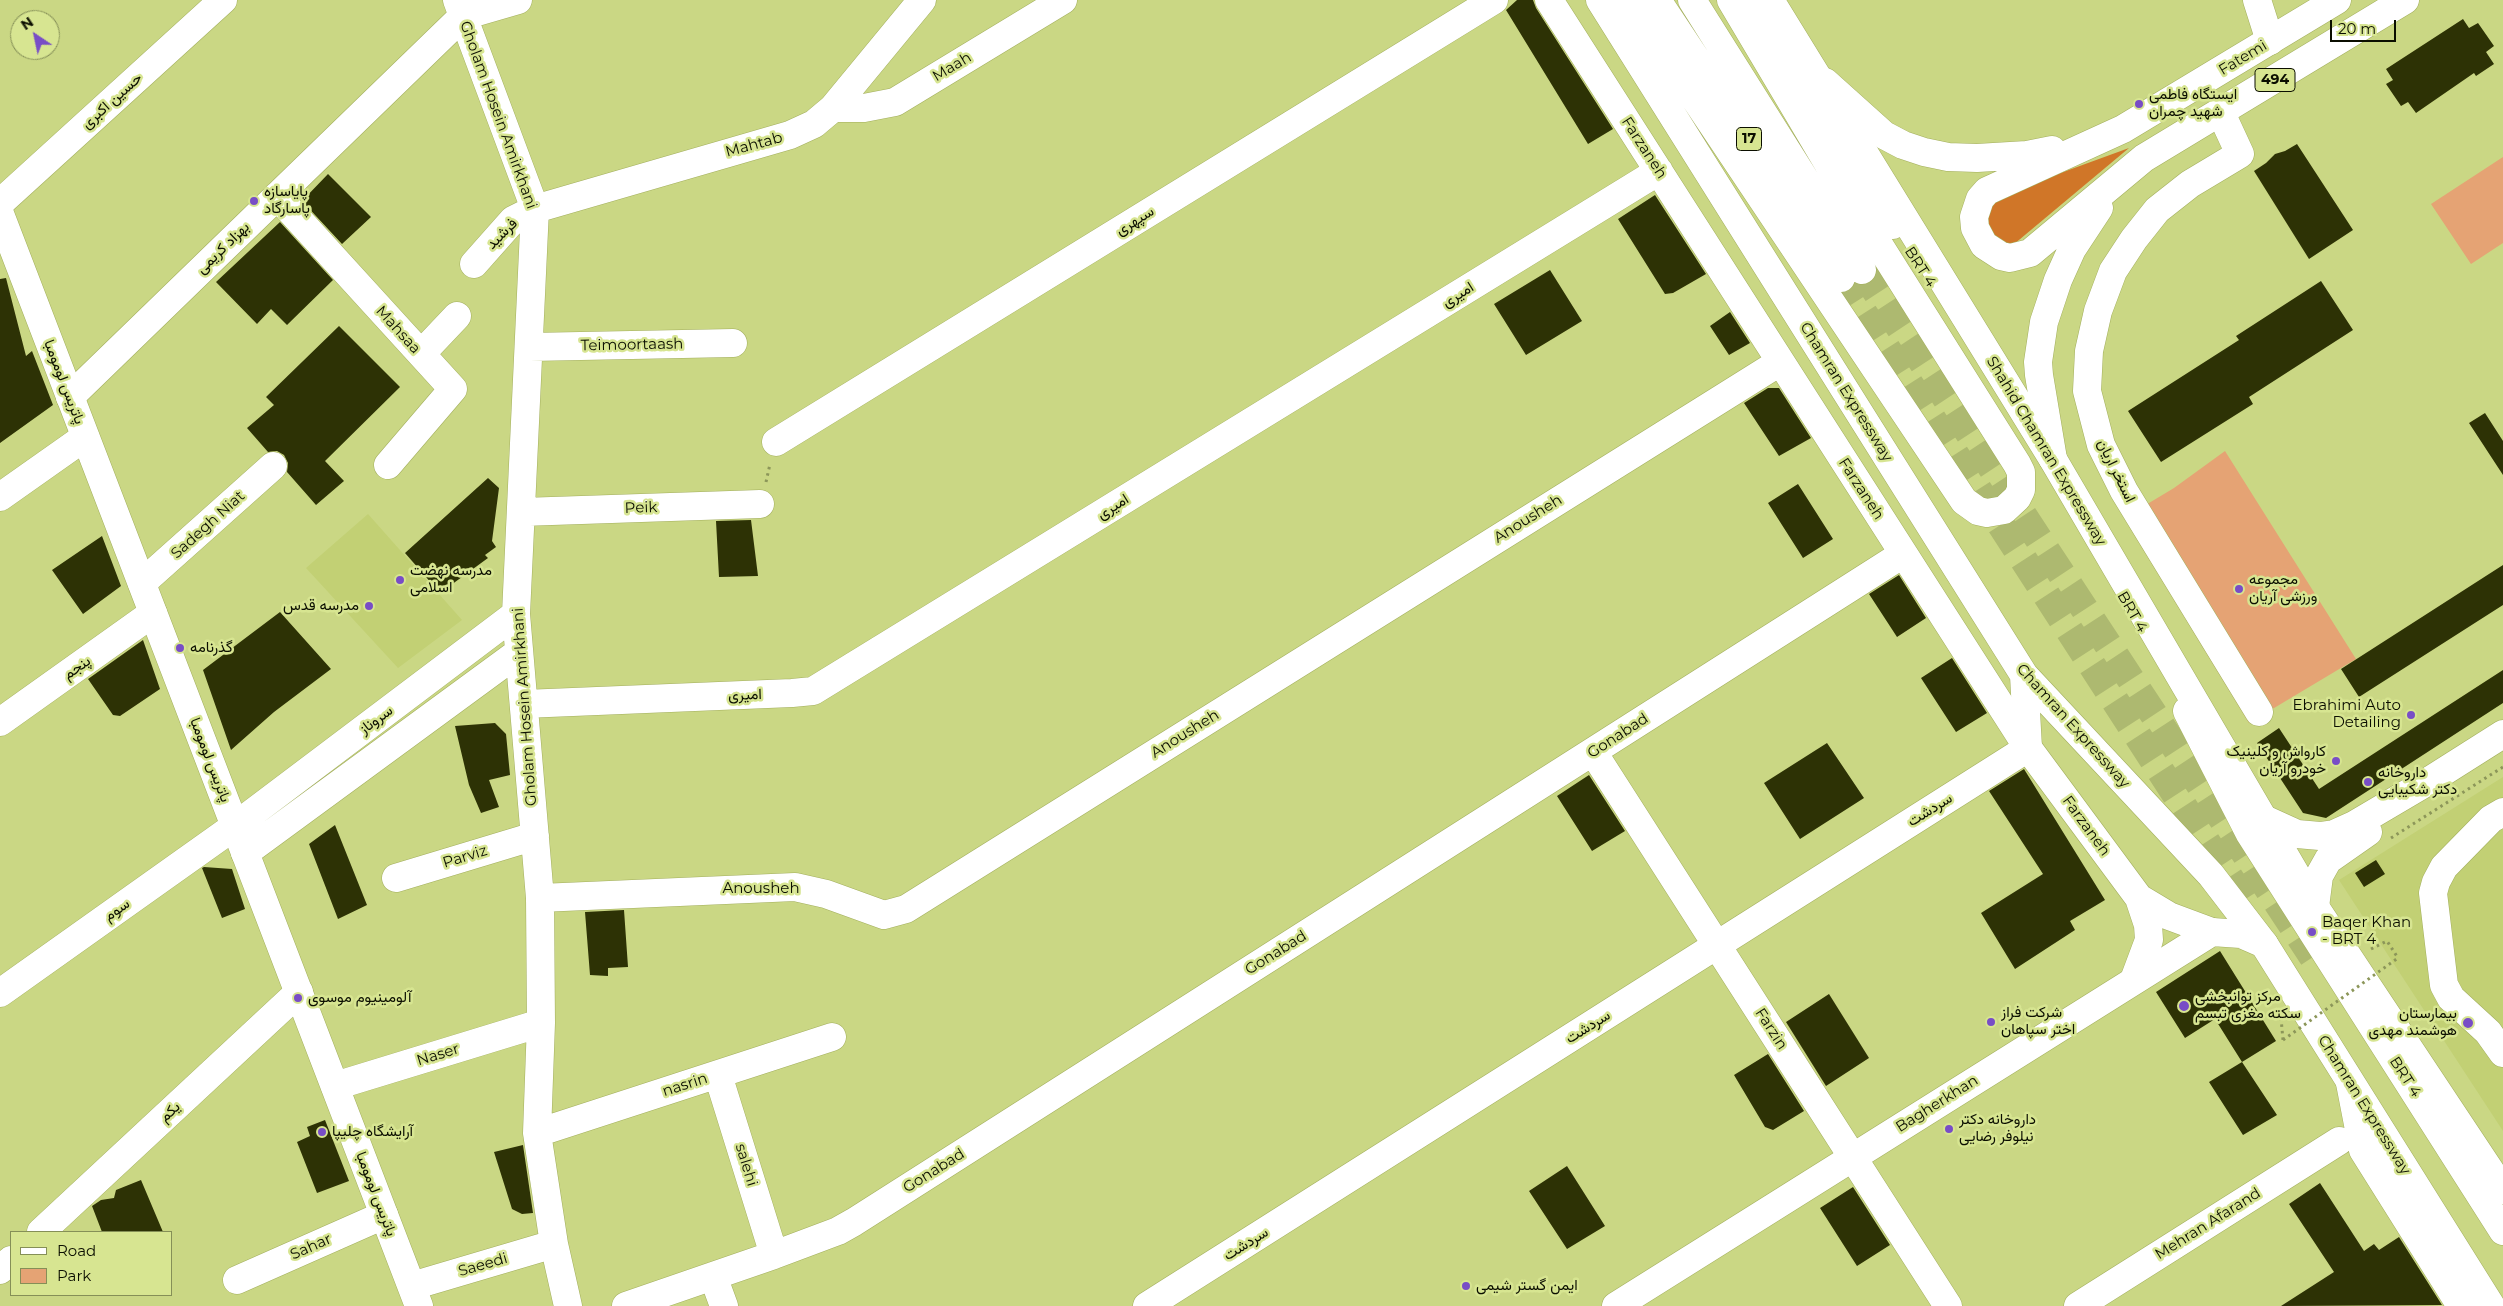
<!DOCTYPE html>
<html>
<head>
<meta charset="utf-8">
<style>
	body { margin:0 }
	#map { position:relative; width:2503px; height:1306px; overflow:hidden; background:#cad784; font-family:Montserrat,sans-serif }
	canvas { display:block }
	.legend { position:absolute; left:10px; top:1231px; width:162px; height:65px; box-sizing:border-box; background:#d7e591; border:1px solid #858f57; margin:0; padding:6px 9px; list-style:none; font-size:15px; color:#0b0e00 }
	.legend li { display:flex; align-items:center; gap:10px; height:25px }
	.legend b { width:25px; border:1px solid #858f57 }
	.north { position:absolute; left:10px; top:10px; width:50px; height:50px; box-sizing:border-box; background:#d7e591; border:1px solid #858f57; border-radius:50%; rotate:326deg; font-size:14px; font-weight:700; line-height:20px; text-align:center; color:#0b0e00 }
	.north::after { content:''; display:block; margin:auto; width:18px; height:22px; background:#784dc6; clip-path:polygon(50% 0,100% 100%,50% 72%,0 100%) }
	.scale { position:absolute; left:2330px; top:20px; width:66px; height:22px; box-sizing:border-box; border:2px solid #0b0e00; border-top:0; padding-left:6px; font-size:15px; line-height:18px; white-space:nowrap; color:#0b0e00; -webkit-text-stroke:4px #d7e591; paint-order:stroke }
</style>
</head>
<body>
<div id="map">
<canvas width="2503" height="1306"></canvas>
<ul class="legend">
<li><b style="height:6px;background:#fff"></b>Road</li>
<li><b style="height:14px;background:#e5a374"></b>Park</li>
</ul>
<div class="north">N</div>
<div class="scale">20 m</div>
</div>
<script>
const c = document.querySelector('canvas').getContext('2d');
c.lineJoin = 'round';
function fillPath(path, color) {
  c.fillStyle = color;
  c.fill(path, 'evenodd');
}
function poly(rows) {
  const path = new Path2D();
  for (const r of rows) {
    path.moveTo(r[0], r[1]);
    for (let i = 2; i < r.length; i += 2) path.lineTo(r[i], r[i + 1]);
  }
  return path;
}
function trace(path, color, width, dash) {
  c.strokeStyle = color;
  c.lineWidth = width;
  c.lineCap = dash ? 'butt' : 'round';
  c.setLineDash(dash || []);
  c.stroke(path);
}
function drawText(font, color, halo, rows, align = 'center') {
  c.font = font + ' Montserrat,Vazirmatn,sans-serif';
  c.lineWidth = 5;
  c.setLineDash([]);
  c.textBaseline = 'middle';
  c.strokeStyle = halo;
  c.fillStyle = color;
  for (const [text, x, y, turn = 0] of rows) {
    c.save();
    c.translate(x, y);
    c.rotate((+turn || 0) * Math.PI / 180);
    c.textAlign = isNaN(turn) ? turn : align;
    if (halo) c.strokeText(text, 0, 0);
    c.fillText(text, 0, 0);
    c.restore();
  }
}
fillPath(poly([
	[368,514,462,620,398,668,306,568],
	[2503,777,2503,1131,2339,880]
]), '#c2d074');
fillPath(poly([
	[2503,157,2503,243,2471,264,2431,204],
	[2225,451,2356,659,2249,723,2124,518,2174,488]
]), '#e5a374');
fillPath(poly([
	[2129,148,2007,250,1988,245,1984,204,2025,186]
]), '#d07628');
fillPath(poly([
	[1517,0,1533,0,1536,8,1613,129,1588,144,1506,10],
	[2463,19,2469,28,2478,23,2494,46,2486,52,2494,64,2476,76,2474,73,2416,113,2408,102,2401,106,2386,84,2393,80,2386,69],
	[2297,144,2353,230,2309,259,2254,171,2266,163,2275,154,2285,151],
	[328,174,371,217,342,244,302,201],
	[1655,195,1706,274,1673,293,1665,294,1618,219],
	[280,222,333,280,287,325,271,309,257,324,216,282],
	[1550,270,1582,321,1526,355,1494,304],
	[6,278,26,356,32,351,53,405,0,443,0,279],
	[2321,281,2353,330,2249,397,2253,404,2161,462,2128,411,2239,340,2236,336],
	[1730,312,1750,343,1729,355,1710,326],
	[339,326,400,387,325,461,344,481,316,505,287,472,288,463,284,455,277,451,268,452,247,428,274,405,266,397],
	[1768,388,1779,388,1811,438,1779,456,1744,403],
	[2485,413,2503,441,2503,475,2469,423],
	[488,478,499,488,492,541,496,547,485,555,488,558,440,593,405,553],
	[1798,484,1833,539,1803,558,1768,503],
	[751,520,758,576,719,577,716,521],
	[102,536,121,586,83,614,52,570],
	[2503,565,2503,605,2359,697,2341,669],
	[1899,575,1926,618,1897,637,1869,594],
	[280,612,331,669,274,712,231,750,203,670],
	[143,640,160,689,120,716,113,715,88,679],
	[1952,658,1987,713,1956,732,1921,678],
	[2503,670,2503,703,2326,818,2303,813,2257,743,2279,728,2319,789],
	[495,723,506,734,510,775,489,780,499,807,481,813,469,785,455,726],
	[1827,743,1864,798,1800,839,1764,783],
	[2024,769,2105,900,2070,921,2075,930,2015,969,1981,913,2043,874,1989,791],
	[1589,775,1625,831,1592,851,1557,796],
	[335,825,367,905,338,919,309,844],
	[2376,860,2385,874,2364,887,2355,873],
	[204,867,232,869,245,909,222,918,202,868],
	[624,910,628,967,608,968,608,976,590,975,585,912],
	[2220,951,2276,1041,2242,1062,2215,1019,2185,1038,2156,992],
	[1829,994,1869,1058,1826,1086,1786,1022],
	[1768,1054,1804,1111,1773,1130,1765,1127,1734,1075],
	[2242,1062,2277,1115,2243,1135,2209,1082],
	[325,1120,349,1181,317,1193,297,1142,310,1136,307,1127],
	[523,1145,533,1213,522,1214,512,1209,494,1152],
	[1567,1166,1605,1226,1567,1249,1529,1191],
	[141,1180,163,1232,102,1232,92,1206,101,1200,114,1198,116,1190],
	[2320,1183,2364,1251,2374,1244,2379,1250,2399,1237,2442,1305,2281,1306,2334,1272,2289,1204],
	[1853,1187,1890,1245,1857,1266,1820,1208]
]), '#2d3205');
trace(poly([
	[1862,270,2313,957],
	[1841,278,2244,900]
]), '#adb970', 28, [28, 14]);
const minor = poly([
	[457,0,535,209,516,614,540,898,541,1023,537,1133,554,1244,568,1306],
	[1549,0,2028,748,2139,898,2148,925,2149,940,2134,980],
	[1750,0,1893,225],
	[2257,0,2270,41],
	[833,108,864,108,895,102,1063,0],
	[2221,113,2240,154,2190,184,2157,210,2134,239,2113,271,2098,311,2089,351,2087,391,2101,445,2124,491,2259,712],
	[277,196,453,389,388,465],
	[0,203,223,0],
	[474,264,513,220,535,209,790,135,814,124,833,108,922,0],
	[530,347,733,343],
	[421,354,457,316],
	[70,397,463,16,518,0],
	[776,442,1494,0],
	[0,497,85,437],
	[522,512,760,504],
	[142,583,273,466],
	[524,704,792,693,813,691,1659,171],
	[2187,711,2250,834,2503,1231],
	[0,722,153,613],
	[1593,752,1948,1306],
	[2503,812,2491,819,2444,867,2436,882,2433,893,2444,985,2451,998,2488,1032,2503,1053],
	[2264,819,2297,834,2320,836,2334,834,2354,825,2432,779,2503,734],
	[245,853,519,652],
	[396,878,535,836],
	[540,898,795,887,826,894,884,915,906,909,1780,362],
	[2139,898,2169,916,2212,932],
	[2315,907,2319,876,2328,860,2368,832],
	[0,993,235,826,516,614],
	[718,1075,774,1255],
	[2350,1083,2363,1150,2461,1306],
	[335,1086,541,1023],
	[537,1133,832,1037],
	[41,1232,299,992],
	[0,1270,11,1260],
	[713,1276,724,1306],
	[237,1280,384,1215],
	[412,1286,554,1244],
	[626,1306,774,1255,838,1231,854,1222,1903,554],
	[1147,1306,2028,748],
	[2078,1306,2339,1141]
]);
const major = poly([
	[2337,0,2123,129,1987,191,1980,199,1974,217,1975,228,1984,245,2001,256,2010,258,2030,253,2144,158,2405,0],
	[1825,82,1884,135,1903,145,1924,152,1948,157,1977,158,2027,155,2052,150],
	[0,214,419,1306],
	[2053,459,2039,375,2038,362,2044,322,2058,280,2072,249,2099,208],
	[1616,1306,2212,932,2241,934,2264,944]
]);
const highway = poly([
	[1600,0,2024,675,2211,875,2264,944,2491,1306],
	[1629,0,1964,501,1978,511,1987,513,2004,510,2017,498,2021,490,2021,472,2017,464,1835,175,1731,0],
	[1657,0,1841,278],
	[1692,0,1862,270],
	[1770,0,2054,461,2315,907,2503,1190],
	[2024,675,2028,748]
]);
trace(minor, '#a3af5d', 29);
trace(major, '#a3af5d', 29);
trace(highway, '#a3af5d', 29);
trace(poly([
	[766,482,770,464],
	[2391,838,2503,767],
	[2371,949,2387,941,2398,958],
	[2281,1018,2283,1040]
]), '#8c9659', 3, [2.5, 4]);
trace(minor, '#fff', 28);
trace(major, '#fff', 28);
trace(highway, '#fff', 28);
trace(poly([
	[2283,1040,2398,958]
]), '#8c9659', 3, [2.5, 4]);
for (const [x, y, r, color] of [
	[2139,104,5,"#784dc6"],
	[254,201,5,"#784dc6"],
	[400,580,5,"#784dc6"],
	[2239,589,5,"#784dc6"],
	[369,606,5,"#784dc6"],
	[180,648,5,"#784dc6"],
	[2411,715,5,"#784dc6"],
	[2336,761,5,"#784dc6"],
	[2368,782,5,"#784dc6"],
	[2312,932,5,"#784dc6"],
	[298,998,5,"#784dc6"],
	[2184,1006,6,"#784dc6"],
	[1991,1022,5,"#784dc6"],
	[2468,1023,6,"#784dc6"],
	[1949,1129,5,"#784dc6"],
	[322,1132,5,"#784dc6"],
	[1466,1286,5,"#784dc6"]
]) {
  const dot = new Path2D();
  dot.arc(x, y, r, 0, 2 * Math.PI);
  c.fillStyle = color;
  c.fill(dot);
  trace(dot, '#d7e591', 2);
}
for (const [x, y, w] of [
	[2275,80,40],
	[1749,139,25]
]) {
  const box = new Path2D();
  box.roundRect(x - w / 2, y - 11.5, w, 23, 4);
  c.fillStyle = '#d7e591';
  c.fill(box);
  trace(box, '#0b0e00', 1);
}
drawText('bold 14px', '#0b0e00', null, [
	["494",2275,80],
	["17",1749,139]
]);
drawText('15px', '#0b0e00', '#d7e591', [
	["Fatemi",2243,58,-31],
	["Maah",952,67,-31],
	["حسین اکبری",112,101,-42],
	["Gholam Hosein Amirkhani",498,115,70],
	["Mahtab",754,145,-15],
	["Farzaneh",1644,148,57],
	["سپهری",1135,221,-32],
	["فرشید",502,234,-45],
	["بهزاد کریمی",223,248,-44],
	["BRT 4",1920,267,57],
	["امیری",1458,295,-32],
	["Mahsaa",398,330,48],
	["Teimoortaash",632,345,-1],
	["پاتریس لومومبا",64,382,69],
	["Chamran Expressway",1846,392,58],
	["Shahid Chamran Expressway",2046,451,59],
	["استخر اریان",2116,471,64],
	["Farzaneh",1861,489,57],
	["امیری",1113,507,-32],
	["Peik",641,508,-2],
	["Anousheh",1528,519,-32],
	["Sadegh Niat",208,525,-42],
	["BRT 4",2132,612,60],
	["پنجم",77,668,-35],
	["امیری",745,695,-2],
	["Gholam Hosein Amirkhani",525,707,-94],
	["سروناز",376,720,-37],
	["Chamran Expressway",2073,726,48],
	["Anousheh",1185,734,-32],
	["Gonabad",1618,736,-33],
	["پاتریس لومومبا",210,760,69],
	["سردشت",1930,810,-32],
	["Farzaneh",2086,826,54],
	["Parviz",465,857,-17],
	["Anousheh",761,889],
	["سوم",117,910,-35],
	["Gonabad",1276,953,-32],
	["سردشت",1588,1027,-32],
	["Farzin",1771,1029,57],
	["Naser",438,1055,-17],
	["BRT 4",2405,1077,57],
	["nasrin",685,1085,-18],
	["Bagherkhan",1937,1104,-32],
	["Chamran Expressway",2364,1105,58],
	["یکم",170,1112,-43],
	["salehi",746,1165,73],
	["Gonabad",934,1171,-32],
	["پاتریس لومومبا",376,1194,69],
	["Mehran Afarand",2208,1224,-32],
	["سردشت",1246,1244,-32],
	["Sahar",311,1247,-24],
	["Saeedi",483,1265,-16]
]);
drawText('15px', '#0b0e00', '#d7e591', [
	["ایستگاه فاطمی",2149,95],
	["شهید چمران",2149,112],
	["پایاسازه",264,192],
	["پاسارگاد",264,209],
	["مدرسه نهضت",410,571],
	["اسلامی",410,588],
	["مجموعه",2249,580],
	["ورزشی آریان",2249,597],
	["مدرسه قدس",359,606,"right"],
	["گذرنامه",190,648],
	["Ebrahimi Auto",2401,706,"right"],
	["Detailing",2401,723,"right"],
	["کارواش و کلینیک",2326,752,"right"],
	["خودرو آریان",2326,769,"right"],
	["داروخانه",2378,773],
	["دکتر شکیبایی",2378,790],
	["Baqer Khan",2322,923],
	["- BRT 4",2322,940],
	["مرکز توانبخشی",2195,997],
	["سکته مغزی تبسم",2195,1014],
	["آلومینیوم موسوی",308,998],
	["شرکت فراز",2001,1013],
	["اختر سپاهان",2001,1030],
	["بیمارستان",2457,1014,"right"],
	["هوشمند مهدی",2457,1031,"right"],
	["داروخانه دکتر",1959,1120],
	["نیلوفر رضایی",1959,1137],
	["آرایشگاه چلیپا",332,1132],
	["ایمن گستر شیمی",1476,1286]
], 'left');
</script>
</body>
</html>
